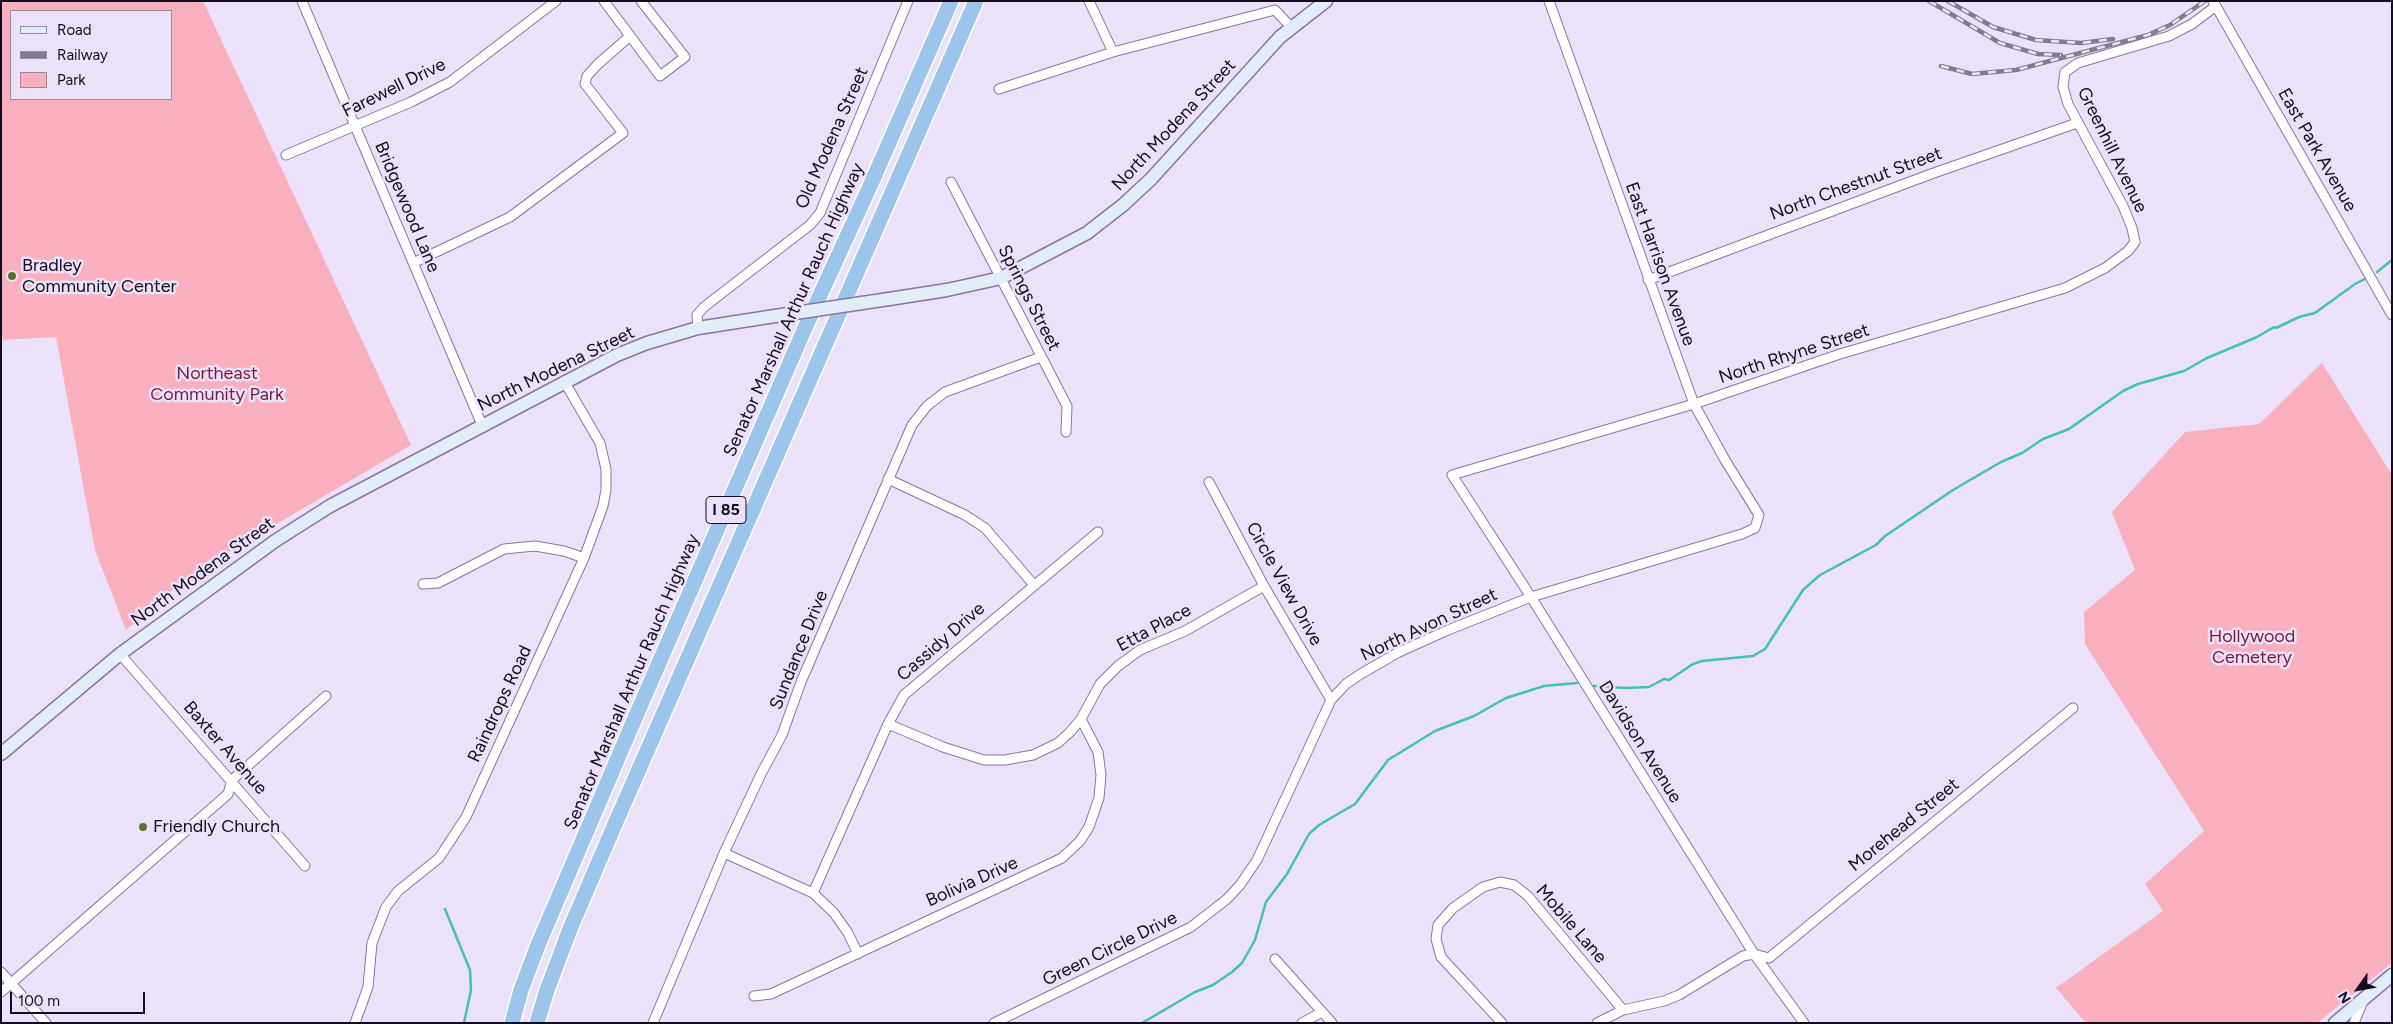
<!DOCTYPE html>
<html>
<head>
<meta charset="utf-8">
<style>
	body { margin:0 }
	#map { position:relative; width:2393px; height:1024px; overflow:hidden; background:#ebe1f8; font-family:Figtree,sans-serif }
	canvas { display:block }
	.frame { position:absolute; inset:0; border:2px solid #150c1f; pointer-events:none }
	.legend { position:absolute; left:10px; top:10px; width:162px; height:90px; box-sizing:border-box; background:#ebe1f8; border:1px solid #958ca1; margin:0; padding:6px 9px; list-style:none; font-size:15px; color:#150c1f }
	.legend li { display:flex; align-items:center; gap:10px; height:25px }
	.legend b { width:25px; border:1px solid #958ca1 }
	.north { position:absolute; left:2333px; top:964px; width:50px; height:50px; -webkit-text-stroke:4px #ebe1f8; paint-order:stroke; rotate:238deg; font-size:14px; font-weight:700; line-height:20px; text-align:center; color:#150c1f }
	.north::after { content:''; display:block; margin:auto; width:18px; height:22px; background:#150c1f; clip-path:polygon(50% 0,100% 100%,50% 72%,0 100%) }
	.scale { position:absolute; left:10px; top:992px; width:135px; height:22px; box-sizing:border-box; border:2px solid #150c1f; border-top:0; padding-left:6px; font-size:15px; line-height:18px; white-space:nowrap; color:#150c1f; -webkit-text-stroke:4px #ebe1f8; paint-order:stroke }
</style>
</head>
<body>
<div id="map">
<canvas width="2393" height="1024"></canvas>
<div class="frame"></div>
<ul class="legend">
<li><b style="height:6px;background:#e1eef9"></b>Road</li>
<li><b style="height:6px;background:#847a8f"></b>Railway</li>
<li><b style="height:14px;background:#faafbe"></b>Park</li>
</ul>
<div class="north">N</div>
<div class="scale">100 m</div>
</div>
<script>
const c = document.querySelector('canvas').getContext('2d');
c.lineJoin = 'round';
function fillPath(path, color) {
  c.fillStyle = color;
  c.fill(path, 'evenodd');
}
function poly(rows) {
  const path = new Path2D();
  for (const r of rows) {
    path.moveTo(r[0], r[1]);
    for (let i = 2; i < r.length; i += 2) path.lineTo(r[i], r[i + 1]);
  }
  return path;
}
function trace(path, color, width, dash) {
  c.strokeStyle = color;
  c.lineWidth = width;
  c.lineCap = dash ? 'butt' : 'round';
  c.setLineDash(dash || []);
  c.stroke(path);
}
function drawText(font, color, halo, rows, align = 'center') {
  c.font = font + ' Figtree,sans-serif';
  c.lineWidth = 5;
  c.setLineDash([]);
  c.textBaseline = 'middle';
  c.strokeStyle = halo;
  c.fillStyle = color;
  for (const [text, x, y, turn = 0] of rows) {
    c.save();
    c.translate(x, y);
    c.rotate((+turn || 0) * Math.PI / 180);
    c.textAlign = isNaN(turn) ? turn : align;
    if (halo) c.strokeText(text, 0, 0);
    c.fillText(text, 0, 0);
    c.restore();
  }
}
fillPath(poly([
	[1,1,203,1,411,445,193,573,126,630,95,550,56,337,1,340],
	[11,11,171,11,171,99,11,99],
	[2322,363,2392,475,2392,963,2317,1023,2086,1023,2056,988,2163,911,2145,884,2204,831,2085,644,2084,612,2135,570,2112,512,2185,432,2259,424]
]), '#faafbe');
trace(poly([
	[2377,272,2392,260],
	[1594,686,1625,688,1649,687,1664,679,1669,680,1693,664,1702,661,1753,656,1765,649,1803,590,1820,575,1876,545,1885,536,1953,490,2001,462,2022,453,2043,439,2069,429,2123,391,2138,384,2184,371,2207,358,2257,337,2274,327,2276,328,2299,317,2315,313,2355,284,2367,278],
	[445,909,470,970,471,990,464,1023],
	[1142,1023,1195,992,1213,985,1232,972,1242,963,1255,940,1266,902,1287,874,1309,834,1319,825,1355,804,1388,760,1435,731,1474,716,1506,698,1544,686,1577,683]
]), '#41c2b5', 2.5);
const street = poly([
	[302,1,482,425],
	[604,1,660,76,685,57,641,1],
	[1089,1,1113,52],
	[2213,1,2392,315],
	[999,89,1113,52,1275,10,1291,27],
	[286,155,411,102,450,82,556,1],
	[951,182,1067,406,1066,432],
	[413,263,510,217,623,133,585,84,587,76,598,64,630,36],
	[1648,280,1931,174,2077,123],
	[698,328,697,315,704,307,810,225,820,213,908,1],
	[888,479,965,515,985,528,1034,585],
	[1209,482,1264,586,1331,700],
	[423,584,438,583,504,549,535,546,564,551,584,558],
	[120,654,305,866],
	[888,724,943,747,984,760,1005,760,1033,755,1058,743,1070,732,1081,719,1100,684,1118,666,1140,650,1185,631,1264,586],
	[724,853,813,893,834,913,848,933,858,954],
	[813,893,888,724,904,695,1098,532],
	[1275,959,1332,1023],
	[1,972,46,1023],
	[1,992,228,794,232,780,326,696],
	[754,996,771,994,1062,858,1080,841,1089,827,1099,798,1101,775,1098,752,1081,719],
	[1623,1010,1664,1001,1679,995,1743,956,1754,954,1769,958,2073,708],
	[355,1023,368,987,372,943,386,907,398,891,439,858,466,817,584,558,603,506,606,490,606,469,600,443,564,381],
	[653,1023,724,853,761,774,782,735,801,682,912,425,927,406,945,392,1041,357],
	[994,1023,1191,927,1227,899,1240,885,1257,860,1331,700,1346,684,1359,675,1397,653,1448,630,1531,597,1742,534,1755,528,1759,515,1725,460,1694,404,1549,1],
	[1302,1023,1322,1012],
	[1502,1023,1441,957,1436,939,1438,925,1453,908,1483,887,1500,882,1514,885,1528,896,1623,1010,1597,1023],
	[1804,1023,1754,954,1531,597,1452,475,1694,404,1840,354,2065,288,2105,268,2128,251,2135,242,2132,228,2123,206,2068,104,2063,87,2065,72,2078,63,2169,36,2192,24,2216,6],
	[2354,1023,2363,1001]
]);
const secondary = poly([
	[889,299,947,290,1001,278,1087,233,1123,205,1151,179,1280,37,1326,1],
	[1,754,120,654,275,541,330,506,617,355,647,343,698,328,775,316],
	[2335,1023,2392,975]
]);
const highway = poly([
	[512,1023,521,990,538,945,635,718,805,328,871,184,951,1],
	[537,1023,547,990,570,929,615,824,976,1]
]);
trace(street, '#8b73a5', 11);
trace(secondary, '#8b73a5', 15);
trace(highway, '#fff', 18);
trace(street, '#fff', 9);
trace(secondary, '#e1eef9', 12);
trace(highway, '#9bc5eb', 15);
const rail = poly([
	[1929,1,2000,43,2038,54,2061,55],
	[1948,1,1993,27,2036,40,2081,43,2113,39],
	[1941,66,1972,74,2016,70,2148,35,2170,25,2205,1]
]);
trace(rail, '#847a8f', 4.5);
trace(rail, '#ebe1f8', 2.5, [8]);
const secondaryBridge = poly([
	[775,316,889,299]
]);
trace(secondaryBridge, '#8b73a5', 15, []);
trace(secondaryBridge, '#e1eef9', 12);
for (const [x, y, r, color] of [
	[12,276,5,"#5a7427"],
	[143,827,5,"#5a7427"]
]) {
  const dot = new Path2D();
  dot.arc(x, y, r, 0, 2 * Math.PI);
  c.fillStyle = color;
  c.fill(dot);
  trace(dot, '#ebe1f8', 2);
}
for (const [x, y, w] of [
	[726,510,40]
]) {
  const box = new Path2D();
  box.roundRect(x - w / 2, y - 13.5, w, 27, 4);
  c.fillStyle = '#ebe1f8';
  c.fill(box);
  trace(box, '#150c1f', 1);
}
drawText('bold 16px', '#150c1f', null, [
	["I 85",726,510]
]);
drawText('18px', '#150c1f', '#ebe1f8', [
	["Farewell Drive",394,88,-26],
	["North Modena Street",1174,125,-47],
	["Old Modena Street",832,138,-66],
	["Greenhill Avenue",2112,150,64],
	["East Park Avenue",2317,150,60],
	["North Chestnut Street",1856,184,-20],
	["Bridgewood Lane",407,207,67],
	["East Harrison Avenue",1660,264,70],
	["Springs Street",1029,298,63],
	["Senator Marshall Arthur Rauch Highway",794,310,-66],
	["North Rhyne Street",1794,354,-18],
	["North Modena Street",556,369,-26],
	["North Modena Street",203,572,-36],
	["Circle View Drive",1284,584,61],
	["North Avon Street",1429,625,-25],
	["Etta Place",1154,628,-28],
	["Cassidy Drive",941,642,-41],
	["Sundance Drive",799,650,-68],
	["Senator Marshall Arthur Rauch Highway",632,682,-67],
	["Raindrops Road",500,704,-65],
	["Davidson Avenue",1640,742,58],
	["Baxter Avenue",225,748,49],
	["Morehead Street",1904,825,-39],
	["Bolivia Drive",972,882,-24],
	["Mobile Lane",1571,924,49],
	["Green Circle Drive",1110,949,-26]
]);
drawText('18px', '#150c1f', '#ebe1f8', [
	["Bradley",22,266],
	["Community Center",22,287],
	["Friendly Church",153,827]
], 'left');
drawText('18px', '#7b173a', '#ebe1f8', [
	["Northeast",217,374],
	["Community Park",217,395],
	["Hollywood",2252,637],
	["Cemetery",2252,658]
]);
</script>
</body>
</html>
